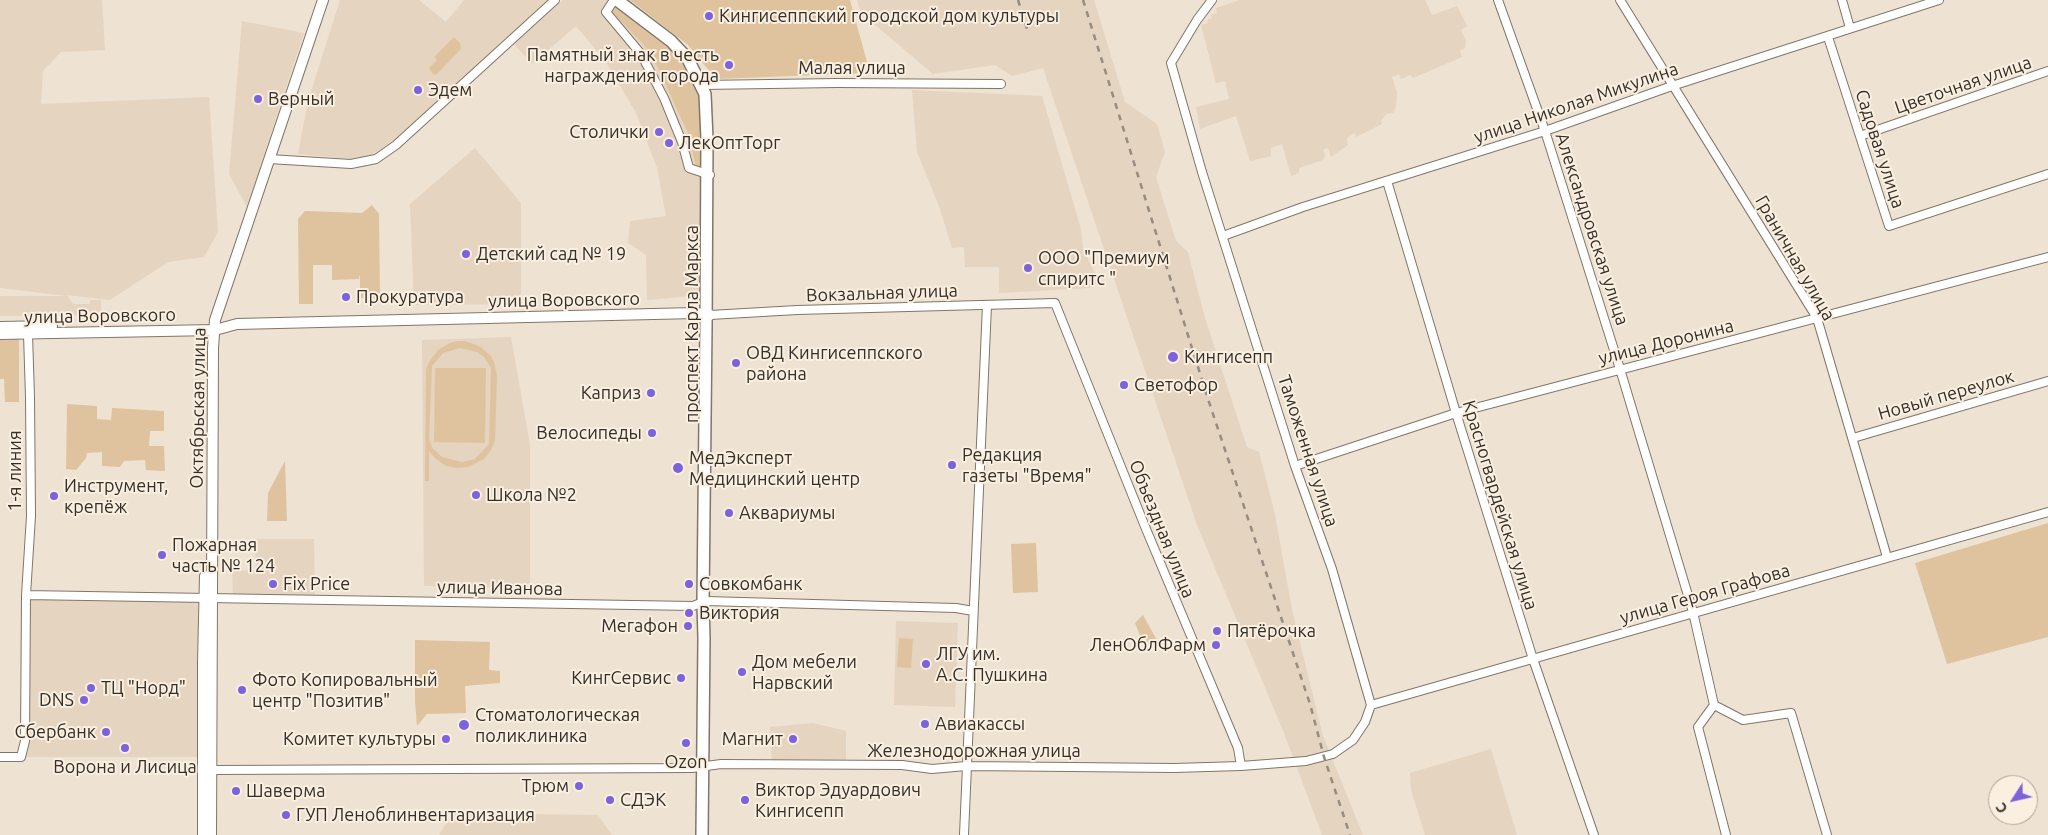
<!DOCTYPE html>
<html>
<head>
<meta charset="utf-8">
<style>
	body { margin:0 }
	#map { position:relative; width:2048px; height:835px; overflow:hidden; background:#eee2d3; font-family:Ubuntu,sans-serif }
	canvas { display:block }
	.north { position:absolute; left:1988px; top:775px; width:50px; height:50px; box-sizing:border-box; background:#fbefe0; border:1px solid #aba297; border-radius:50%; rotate:235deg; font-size:14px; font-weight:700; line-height:20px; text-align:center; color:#332f29 }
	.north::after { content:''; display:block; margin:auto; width:18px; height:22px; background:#7c62dd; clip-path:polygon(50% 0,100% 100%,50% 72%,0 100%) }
</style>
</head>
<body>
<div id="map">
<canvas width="2048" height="835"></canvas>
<div class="north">С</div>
</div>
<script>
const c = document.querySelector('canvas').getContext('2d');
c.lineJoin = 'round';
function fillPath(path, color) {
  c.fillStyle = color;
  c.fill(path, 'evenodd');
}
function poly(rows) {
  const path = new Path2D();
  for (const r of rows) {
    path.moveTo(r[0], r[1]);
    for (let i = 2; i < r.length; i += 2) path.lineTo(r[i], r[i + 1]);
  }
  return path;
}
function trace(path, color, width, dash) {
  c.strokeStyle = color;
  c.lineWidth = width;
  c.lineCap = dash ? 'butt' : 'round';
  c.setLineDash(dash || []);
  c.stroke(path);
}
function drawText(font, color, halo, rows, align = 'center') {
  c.font = font + ' Ubuntu,sans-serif';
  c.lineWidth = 4;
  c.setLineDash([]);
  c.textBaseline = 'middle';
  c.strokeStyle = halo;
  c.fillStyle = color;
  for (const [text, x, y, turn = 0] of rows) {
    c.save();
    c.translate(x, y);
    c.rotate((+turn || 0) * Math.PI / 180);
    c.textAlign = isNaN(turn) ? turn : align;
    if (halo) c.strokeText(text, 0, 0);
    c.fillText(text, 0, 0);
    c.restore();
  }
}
fillPath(poly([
	[0,0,102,0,105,50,61,52,43,71,41,104,209,97,218,232,204,257,168,262,110,300,67,295,73,304,90,304,90,300,101,300,101,315,0,316,0,296,67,296,0,288],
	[340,0,419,0,446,22,464,0,549,0,399,138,363,160,298,154,308,101],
	[563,0,611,0,671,41,707,139,700,167,702,295,647,300,646,255,628,243,630,221,666,216,657,168,636,113,606,62,576,26,532,64,514,44],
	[857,0,1094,0,1125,102,1157,124,1165,152,1156,177,1176,241,1188,252,1205,318,1247,447,1259,452,1275,514,1292,610,1323,736,1363,835,1322,835,1284,733,1197,525,1043,68,1012,76,995,65,933,74,861,13],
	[1240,0,1425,0,1432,15,1457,6,1467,26,1461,30,1466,41,1465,48,1460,51,1462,57,1413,78,1410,75,1401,79,1399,74,1392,77,1397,93,1396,106,1393,113,1386,114,1381,121,1382,124,1356,137,1354,133,1347,138,1348,145,1331,157,1328,148,1323,150,1325,156,1323,160,1299,168,1299,173,1291,176,1282,144,1271,148,1271,156,1250,161,1236,116,1200,129,1196,107,1229,99,1225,81,1216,83,1201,25,1208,23,1207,20,1212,18,1211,15,1217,13,1216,8],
	[242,21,304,33,247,207,229,174],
	[912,90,1042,96,1081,229,1083,248,1099,282,1090,288,999,293,999,267,965,267,964,247,952,248,939,206,917,152],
	[475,148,521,203,521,304,414,305,410,204],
	[511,337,530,445,530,587,424,586,422,340],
	[255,539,314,539,315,595,233,595,232,571,256,570],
	[26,596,212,599,211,757,21,757],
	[896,621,958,623,955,707,894,705],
	[813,723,846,731,846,762,772,761,770,727],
	[1491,749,1517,835,1425,835,1411,790,1410,773],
	[453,813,598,815,612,835,439,835]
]), '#e5d4bf');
fillPath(poly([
	[630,0,850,0,870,73,716,79,688,45],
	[615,6,650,31,671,41,698,84,707,139,700,167,696,166,687,131,658,68,643,44,612,12],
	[454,37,460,43,461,49,436,75,433,74,429,68,437,60,434,57],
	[372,205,379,214,380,299,360,298,360,274,359,279,332,280,332,265,313,265,313,304,299,304,298,219,305,211,362,213],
	[19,339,19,402,5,402,4,379,0,379,0,340],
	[458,341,465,341,479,346,490,355,494,362,497,376,495,440,491,450,484,459,468,467,457,468,446,466,436,459,429,451,429,481,425,481,426,369,429,362,438,350,450,343],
	[460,348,477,352,484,357,491,368,489,444,475,459,462,462,442,457,432,448,429,438,432,366,443,353],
	[435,368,486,368,485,443,434,442],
	[67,404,97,406,97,419,111,420,112,408,164,411,164,431,150,431,149,446,164,446,165,471,146,470,145,460,124,461,120,467,102,466,102,452,87,453,86,458,76,470,66,469],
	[285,461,287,521,267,521,268,493],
	[2048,523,2048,637,1947,664,1915,563],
	[1036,543,1038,592,1013,593,1011,544],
	[1143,615,1158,642,1159,647,1156,648,1143,643,1135,623],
	[899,638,913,639,911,668,897,667],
	[415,640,490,642,489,670,500,671,500,683,465,686,466,713,427,714,417,726,415,702]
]), '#dfc39e');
const minor = poly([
	[614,0,606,12,641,54,664,98,682,142,689,168,710,175],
	[1212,0,1197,20,1171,63,1202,172,1295,466,1332,569,1371,705],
	[1498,0,1545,131,1620,369,1693,612,1714,705,1698,727,1726,835],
	[1620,0,1817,318,1887,557],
	[1842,0,1850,28],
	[1828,37,1889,226,2048,174],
	[702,85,837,83,1001,84],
	[1860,136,2048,71],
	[269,159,351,164,376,159,396,145,555,0],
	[1387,181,1456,413,1533,659,1594,835],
	[1223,236,1303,207,1545,131,1672,86,1939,0],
	[710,315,797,310,1055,303,1146,529,1238,748,1241,766],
	[1853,438,2048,381],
	[1295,466,1456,413,2048,257],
	[26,595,693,606,706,601,956,608,973,611],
	[1371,705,2048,512],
	[1714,705,1743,720,1791,713,1827,835],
	[0,757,21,757,25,741,26,595,31,516,30,397,28,334],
	[211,770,692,768,721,764,902,765,932,769,966,766,1174,768,1241,766,1306,761,1333,754,1353,740,1365,722,1371,705],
	[964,835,987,305]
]);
const tertiary = poly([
	[0,327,52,326],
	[0,334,215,330,237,324,695,313,710,315],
	[203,835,203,663,205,576],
	[211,835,213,348,215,320,323,0]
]);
const secondary = poly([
	[617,0,671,41,688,59,705,94,707,139,706,326,703,602,704,638,702,835]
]);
trace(minor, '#807669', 10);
trace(tertiary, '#807669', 12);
trace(secondary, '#807669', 14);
trace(minor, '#fff', 8);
trace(tertiary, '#fff', 10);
trace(secondary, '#fff', 11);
trace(poly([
	[1018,0,1028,32],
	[1083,0,1208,399,1310,704,1324,757,1350,835]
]), '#958c82', 2.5, [6, 6]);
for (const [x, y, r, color] of [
	[709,16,5,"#7c62dd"],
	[729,65,5,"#7c62dd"],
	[418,90,5,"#7c62dd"],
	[258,99,5,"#7c62dd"],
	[659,132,5,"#7c62dd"],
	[669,143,5,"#7c62dd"],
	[466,254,5,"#7c62dd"],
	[1028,268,5,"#7c62dd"],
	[346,297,5,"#7c62dd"],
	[1173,357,6,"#7c62dd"],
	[736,363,5,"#7c62dd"],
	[1124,385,5,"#7c62dd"],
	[651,393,5,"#7c62dd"],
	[652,433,5,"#7c62dd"],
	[952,465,5,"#7c62dd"],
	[678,468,6,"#7c62dd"],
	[476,495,5,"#7c62dd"],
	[54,496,5,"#7c62dd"],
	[729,513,5,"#7c62dd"],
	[162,555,5,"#7c62dd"],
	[273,584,5,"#7c62dd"],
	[689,584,5,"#7c62dd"],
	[689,613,5,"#7c62dd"],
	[688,626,5,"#7c62dd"],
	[1217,631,5,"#7c62dd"],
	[1216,645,5,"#7c62dd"],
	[926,664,5,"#7c62dd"],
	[742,672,5,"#7c62dd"],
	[681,678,5,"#7c62dd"],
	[91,688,5,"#7c62dd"],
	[242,690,5,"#7c62dd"],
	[84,700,5,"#7c62dd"],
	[925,724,5,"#7c62dd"],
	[464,725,6,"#7c62dd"],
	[106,732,5,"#7c62dd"],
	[446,739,5,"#7c62dd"],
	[793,739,5,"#7c62dd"],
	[686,743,5,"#7c62dd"],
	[125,748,5,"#7c62dd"],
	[579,786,5,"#7c62dd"],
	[236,791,5,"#7c62dd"],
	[610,800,5,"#7c62dd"],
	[745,800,5,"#7c62dd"],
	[286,815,5,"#7c62dd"]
]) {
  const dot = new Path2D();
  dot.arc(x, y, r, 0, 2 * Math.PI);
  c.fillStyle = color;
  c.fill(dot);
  trace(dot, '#fbefe0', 2);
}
drawText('18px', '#332f29', '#fbefe0', [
	["Кингисеппский городской дом культуры",719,16],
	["Памятный знак в честь",719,55,"right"],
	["награждения города",719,76,"right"],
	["Эдем",428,90],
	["Верный",268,99],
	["Столички",649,132,"right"],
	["ЛекОптТорг",679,143],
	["Детский сад № 19",476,254],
	["ООО \"Премиум",1038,258],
	["спиритс \"",1038,279],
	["Прокуратура",356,297],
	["ОВД Кингисеппского",746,353],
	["района",746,374],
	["Кингисепп",1184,357],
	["Светофор",1134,385],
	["Каприз",641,393,"right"],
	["Велосипеды",642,433,"right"],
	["Редакция",962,455],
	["газеты \"Время\"",962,476],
	["МедЭксперт",689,458],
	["Медицинский центр",689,479],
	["Инструмент,",64,486],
	["крепёж",64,507],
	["Школа №2",486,495],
	["Аквариумы",739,513],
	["Пожарная",172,545],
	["часть № 124",172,566],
	["Fix Price",283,584],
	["Совкомбанк",699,584],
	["Виктория",699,613],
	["Мегафон",678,626,"right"],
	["Пятёрочка",1227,631],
	["ЛенОблФарм",1206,645,"right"],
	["ЛГУ им.",936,654],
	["А.С. Пушкина",936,675],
	["Дом мебели",752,662],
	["Нарвский",752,683],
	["КингСервис",671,678,"right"],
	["Фото Копировальный",252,680],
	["центр \"Позитив\"",252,701],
	["ТЦ \"Норд\"",101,688],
	["DNS",74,700,"right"],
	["Стоматологическая",475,715],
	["поликлиника",475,736],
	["Авиакассы",935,724],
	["Сбербанк",96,732,"right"],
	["Комитет культуры",436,739,"right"],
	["Магнит",783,739,"right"],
	["Ozon",686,762,"center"],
	["Ворона и Лисица",125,767,"center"],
	["Трюм",569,786,"right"],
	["Виктор Эдуардович",755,790],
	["Кингисепп",755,811],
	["Шаверма",246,791],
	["СДЭК",620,800],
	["ГУП Леноблинвентаризация",296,815]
], 'left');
drawText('18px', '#332f29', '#fbefe0', [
	["Малая улица",852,68],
	["Цветочная улица",1963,85,-19],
	["улица Николая Микулина",1576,103,-19],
	["Садовая улица",1880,149,72],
	["Александровская улица",1592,229,72],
	["Граничная улица",1795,258,60],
	["Вокзальная улица",882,293,-2],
	["улица Воровского",564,300,-1],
	["улица Воровского",100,316,-1],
	["проспект Карла Маркса",692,324,-90],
	["улица Доронина",1666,342,-14],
	["Новый переулок",1946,395,-16],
	["Октябрьская улица",198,408,-89],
	["Таможенная улица",1308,451,72],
	["1-я линия",15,471,-90],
	["Красногвардейская улица",1500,505,73],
	["Объездная улица",1162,529,68],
	["улица Иванова",500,588,1],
	["улица Героя Графова",1705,594,-16],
	["Железнодорожная улица",974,751]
]);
</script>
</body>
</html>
